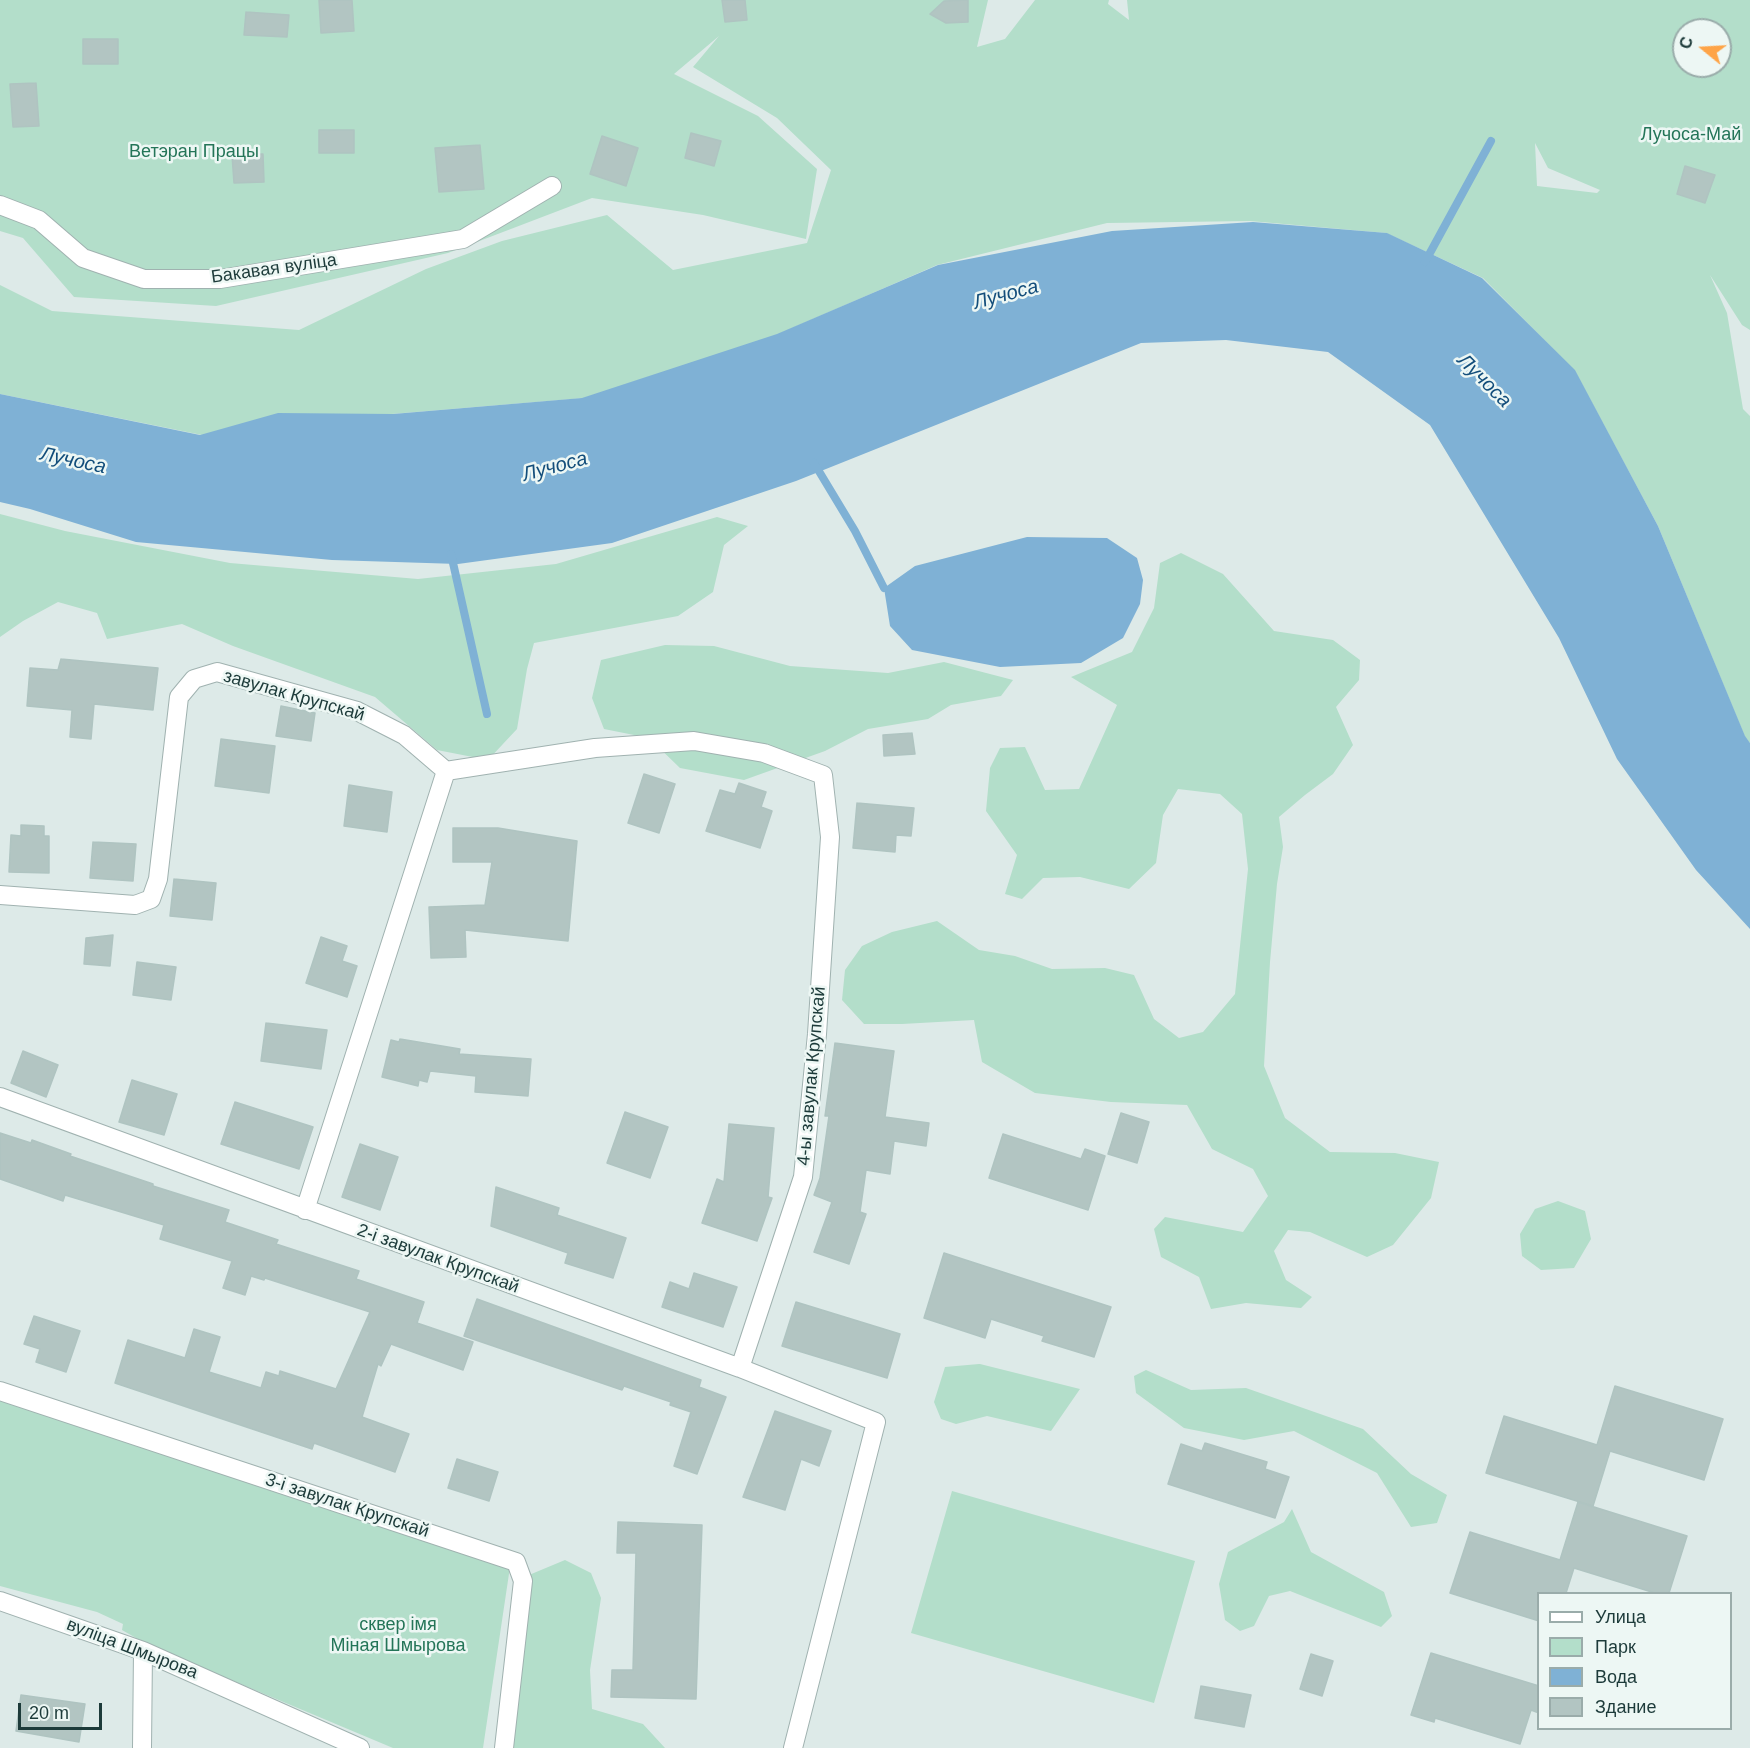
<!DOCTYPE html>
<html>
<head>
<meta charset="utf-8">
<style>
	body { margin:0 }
	#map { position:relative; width:1750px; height:1748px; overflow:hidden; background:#ddeae8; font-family:Arial,sans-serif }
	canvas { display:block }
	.legend { position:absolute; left:1537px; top:1592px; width:195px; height:138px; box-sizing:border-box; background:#edf7f4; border:2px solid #9aacaa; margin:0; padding:8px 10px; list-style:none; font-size:18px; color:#1d3b3a }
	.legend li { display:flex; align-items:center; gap:12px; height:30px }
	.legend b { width:30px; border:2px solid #9aacaa }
	.north { position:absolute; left:1672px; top:18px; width:60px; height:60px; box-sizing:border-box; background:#edf7f4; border:2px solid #9aacaa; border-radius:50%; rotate:288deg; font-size:16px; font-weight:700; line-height:24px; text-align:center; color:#1d3b3a }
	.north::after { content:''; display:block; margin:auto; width:21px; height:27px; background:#fea447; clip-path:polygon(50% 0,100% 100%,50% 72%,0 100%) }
	.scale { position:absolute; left:18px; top:1703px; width:84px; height:27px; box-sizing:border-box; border:3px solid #1d3b3a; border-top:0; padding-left:8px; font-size:18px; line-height:21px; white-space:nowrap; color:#1d3b3a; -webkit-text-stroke:4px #edf7f4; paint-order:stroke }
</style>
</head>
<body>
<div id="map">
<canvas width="1750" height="1748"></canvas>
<ul class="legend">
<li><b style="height:8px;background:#fff"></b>Улица</li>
<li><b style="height:16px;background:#b3deca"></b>Парк</li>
<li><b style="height:16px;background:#7fb1d5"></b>Вода</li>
<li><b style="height:16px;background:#b2c5c2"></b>Здание</li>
</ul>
<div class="north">С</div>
<div class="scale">20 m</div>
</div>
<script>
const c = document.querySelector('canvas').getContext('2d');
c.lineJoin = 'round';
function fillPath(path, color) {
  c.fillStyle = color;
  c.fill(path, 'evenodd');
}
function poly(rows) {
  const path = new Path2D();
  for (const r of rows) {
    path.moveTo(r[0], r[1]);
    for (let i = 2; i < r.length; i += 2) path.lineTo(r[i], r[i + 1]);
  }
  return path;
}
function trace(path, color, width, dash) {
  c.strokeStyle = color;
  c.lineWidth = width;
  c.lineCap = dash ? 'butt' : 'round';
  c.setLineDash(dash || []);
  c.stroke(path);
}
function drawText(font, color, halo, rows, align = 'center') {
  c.font = font + ' Arial,sans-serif';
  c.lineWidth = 5;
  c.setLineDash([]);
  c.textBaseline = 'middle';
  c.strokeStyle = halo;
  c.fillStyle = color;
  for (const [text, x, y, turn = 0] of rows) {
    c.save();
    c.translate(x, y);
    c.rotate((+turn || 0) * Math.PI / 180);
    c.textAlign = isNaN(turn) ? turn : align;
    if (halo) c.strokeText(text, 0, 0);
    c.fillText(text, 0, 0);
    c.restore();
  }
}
fillPath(poly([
	[0,0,988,0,977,47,1005,39,1035,0,1109,0,1108,4,1129,20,1127,0,1750,0,1750,330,1742,325,1710,275,1727,313,1743,409,1750,416,1750,743,1745,737,1658,526,1575,371,1483,278,1386,233,1250,221,1107,223,937,265,774,336,584,398,392,414,202,435,0,394,0,285,52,311,299,330,426,269,502,241,607,215,673,270,807,243,831,170,777,118,693,67,719,36,674,74,758,116,817,169,806,239,703,215,592,198,448,253,216,306,74,297,23,238,0,231],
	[1684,30,1720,30,1720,66,1684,66],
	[1535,143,1548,168,1600,190,1597,193,1537,186],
	[0,514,65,531,230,563,418,579,556,564,717,517,748,526,724,545,713,592,678,616,534,643,527,669,517,729,488,760,437,750,375,697,233,646,182,624,107,639,97,613,58,602,23,621,0,637],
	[1181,553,1223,574,1274,631,1333,640,1360,660,1359,680,1336,707,1353,745,1333,774,1305,795,1279,817,1283,847,1277,884,1270,962,1264,1066,1285,1118,1330,1152,1395,1153,1439,1162,1431,1198,1393,1245,1367,1257,1310,1232,1288,1230,1274,1251,1286,1280,1312,1297,1301,1308,1246,1303,1211,1309,1199,1277,1161,1257,1154,1229,1165,1217,1243,1232,1268,1196,1253,1169,1212,1149,1187,1105,1111,1102,1035,1093,982,1062,974,1020,902,1024,864,1024,842,1000,845,970,862,946,892,932,937,921,979,950,1015,956,1052,969,1105,968,1134,975,1154,1019,1179,1038,1203,1032,1235,994,1248,869,1242,814,1220,794,1178,789,1163,815,1156,863,1129,889,1080,877,1043,878,1022,899,1005,894,1017,855,986,811,990,768,1000,748,1025,747,1045,790,1079,789,1117,705,1071,677,1132,652,1154,608,1160,563],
	[665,645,714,646,790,666,888,673,944,662,1013,680,1001,696,951,705,928,719,868,729,825,751,744,780,680,768,649,738,604,729,592,698,601,660],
	[1558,1201,1585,1211,1591,1239,1574,1268,1541,1270,1522,1256,1520,1234,1535,1209],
	[979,1364,980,1364,1080,1389,1051,1431,987,1416,956,1424,941,1419,934,1402,945,1367],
	[1146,1370,1191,1390,1246,1388,1363,1429,1411,1474,1447,1495,1437,1523,1411,1527,1377,1473,1294,1431,1244,1440,1184,1428,1136,1393,1134,1376],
	[0,1397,510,1567,483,1748,393,1748,150,1646,122,1630,123,1624,97,1612,0,1586],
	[952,1491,1195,1561,1154,1703,911,1633],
	[1292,1509,1311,1552,1384,1592,1392,1616,1381,1627,1290,1591,1269,1596,1254,1626,1240,1631,1225,1620,1219,1584,1228,1552,1284,1522],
	[565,1560,591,1573,601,1598,590,1670,592,1709,643,1724,665,1748,512,1748,529,1575]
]), '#b3deca');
fillPath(poly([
	[1253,222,1387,233,1482,278,1575,370,1658,526,1745,736,1750,743,1750,929,1696,870,1617,759,1559,638,1430,425,1328,352,1226,340,1141,343,796,481,612,543,458,564,332,560,136,542,30,509,0,502,0,394,200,435,278,413,393,414,582,398,777,334,938,265,1112,231],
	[1027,537,1107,538,1137,558,1143,580,1140,604,1123,638,1081,663,1000,667,912,650,890,626,884,588,915,566]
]), '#7fb1d5');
trace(poly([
	[1425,262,1491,141],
	[814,463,855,531,884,588],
	[451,554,487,714]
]), '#7fb1d5', 8);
const building = poly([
	[319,0,352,0,354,31,321,33,319,0],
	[722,0,745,0,747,20,725,22,722,0],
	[968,0,968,22,946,23,930,14,944,1,968,0],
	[246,12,289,15,287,37,244,35,246,12],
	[83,39,118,39,118,64,83,64,83,39],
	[36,83,39,126,13,127,10,84,36,83],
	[319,130,354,130,354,153,319,153,319,130],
	[691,133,721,141,714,166,685,158,691,133],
	[602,136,638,148,626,186,590,174,602,136],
	[480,145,484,189,439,192,435,148,480,145],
	[263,154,264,182,234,183,232,155,263,154],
	[1685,166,1715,175,1705,203,1677,194,1685,166],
	[61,659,158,668,153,710,94,704,91,739,70,737,72,710,27,706,30,668,58,670,61,659],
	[281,706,315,713,311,741,276,736,281,706],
	[912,733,915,754,884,756,883,735,912,733],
	[221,739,275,746,269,793,215,786,221,739],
	[644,774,675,784,659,833,628,823,644,774],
	[739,783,766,792,761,807,772,811,760,848,706,831,720,790,735,794,739,783],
	[349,785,392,792,387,832,344,826,349,785],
	[857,803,914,808,911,836,896,835,895,852,853,848,857,803],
	[21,825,44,826,44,836,49,836,49,873,9,872,11,835,21,836,21,825],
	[453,828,498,828,577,841,568,941,465,930,466,957,431,958,429,907,485,905,492,862,453,862,453,828],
	[93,842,136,844,133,881,90,878,93,842],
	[174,879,216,883,212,920,170,916,174,879],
	[113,935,110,966,84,964,86,938,113,935],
	[321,937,347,946,342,961,357,966,347,997,306,983,321,937],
	[137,962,176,967,171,1000,133,995,137,962],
	[266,1023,327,1030,321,1069,261,1061,266,1023],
	[400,1039,460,1049,459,1054,531,1059,528,1096,475,1092,476,1076,430,1071,427,1082,419,1080,418,1086,382,1077,391,1040,399,1042,400,1039],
	[835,1043,894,1051,885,1117,929,1123,926,1146,894,1141,890,1174,866,1170,860,1212,866,1214,849,1264,814,1252,832,1202,814,1195,820,1178,829,1116,825,1116,835,1043],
	[23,1051,58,1065,46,1097,11,1083,23,1051],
	[132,1080,177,1094,164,1135,119,1122,132,1080],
	[235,1102,313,1127,299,1169,221,1144,235,1102],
	[625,1112,668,1127,650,1178,607,1163,625,1112],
	[1121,1113,1149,1122,1137,1163,1108,1154,1121,1113],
	[729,1124,774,1128,768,1197,772,1198,757,1241,702,1223,717,1179,724,1182,729,1124],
	[0,1133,31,1143,32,1140,71,1154,70,1156,153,1184,153,1186,229,1210,225,1222,278,1240,276,1244,359,1271,356,1279,424,1302,417,1323,473,1342,463,1370,391,1344,381,1366,378,1364,362,1417,409,1434,395,1472,314,1443,312,1449,115,1383,128,1340,185,1358,194,1329,220,1337,209,1372,261,1388,266,1372,279,1376,280,1371,336,1389,370,1312,265,1278,264,1280,251,1276,245,1295,223,1288,232,1261,160,1239,164,1225,65,1195,63,1201,0,1179,0,1133],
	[1003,1134,1081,1159,1085,1149,1105,1156,1088,1210,989,1178,1003,1134],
	[360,1144,398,1157,380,1210,342,1197,360,1144],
	[496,1187,559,1208,557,1215,626,1238,613,1278,565,1263,568,1253,491,1226,496,1187],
	[944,1253,1111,1307,1094,1357,1042,1341,1044,1336,991,1319,985,1338,924,1318,944,1253],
	[694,1273,737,1287,723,1327,662,1307,670,1282,689,1289,694,1273],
	[477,1299,701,1380,699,1387,726,1397,697,1474,674,1466,691,1412,670,1405,671,1402,624,1386,622,1390,464,1336,477,1299],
	[796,1302,900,1334,887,1378,782,1346,796,1302],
	[34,1316,80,1331,66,1372,36,1362,40,1349,24,1344,34,1316],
	[1615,1386,1723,1419,1704,1480,1610,1451,1593,1506,1486,1473,1504,1416,1597,1445,1615,1386],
	[775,1411,831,1431,819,1466,801,1459,785,1510,743,1497,775,1411],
	[1205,1443,1267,1462,1265,1469,1289,1477,1275,1518,1168,1484,1181,1444,1202,1451,1205,1443],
	[457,1459,498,1472,489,1501,448,1488,457,1459],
	[1578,1502,1687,1536,1669,1593,1655,1593,1574,1568,1566,1593,1539,1593,1539,1621,1450,1593,1470,1532,1560,1560,1578,1502],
	[618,1522,702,1525,696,1699,611,1697,612,1670,633,1670,636,1553,617,1553,618,1522],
	[1431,1653,1539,1686,1539,1713,1531,1710,1520,1744,1435,1718,1434,1722,1411,1715,1431,1653],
	[1311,1654,1333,1661,1322,1696,1300,1689,1311,1654],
	[1201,1686,1251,1695,1244,1727,1195,1718,1201,1686],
	[21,1695,85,1704,79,1742,16,1731,21,1695]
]);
fillPath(building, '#b2c5c2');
trace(building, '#afc4c1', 1.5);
const minor = poly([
	[0,205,39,220,83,258,144,279,220,279,463,239,552,186],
	[0,895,135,905,151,899,158,879,179,697,194,679,217,672,357,711,404,735,446,771,595,748,694,741,764,753,823,775,830,837,817,1034,803,1177,740,1368],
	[0,1097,740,1368,876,1422,793,1748],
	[305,1210,446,771],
	[0,1391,516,1562,523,1581,504,1748],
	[0,1601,143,1651,360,1748],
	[142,1748,143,1651]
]);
trace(minor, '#a0b2b0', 20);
trace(minor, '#fff', 18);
drawText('18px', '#247558', '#edf7f4', [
	["Лучоса-Май",1691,135],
	["Ветэран Працы",194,152],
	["сквер імя",398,1625],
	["Міная Шмырова",398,1646]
]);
drawText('18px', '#1d3b3a', '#edf7f4', [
	["Бакавая вуліца",274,269,-8],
	["завулак Крупскай",294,696,16],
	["4-ы завулак Крупскай",812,1076,-85],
	["2-і завулак Крупскай",438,1259,20],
	["3-і завулак Крупскай",347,1506,18],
	["вуліца Шмырова",132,1649,21]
]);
drawText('italic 20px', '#134e7b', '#edf7f4', [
	["Лучоса",1006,295,-15],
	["Лучоса",1484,381,45],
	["Лучоса",73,461,12],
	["Лучоса",555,467,-15]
]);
</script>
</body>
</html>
